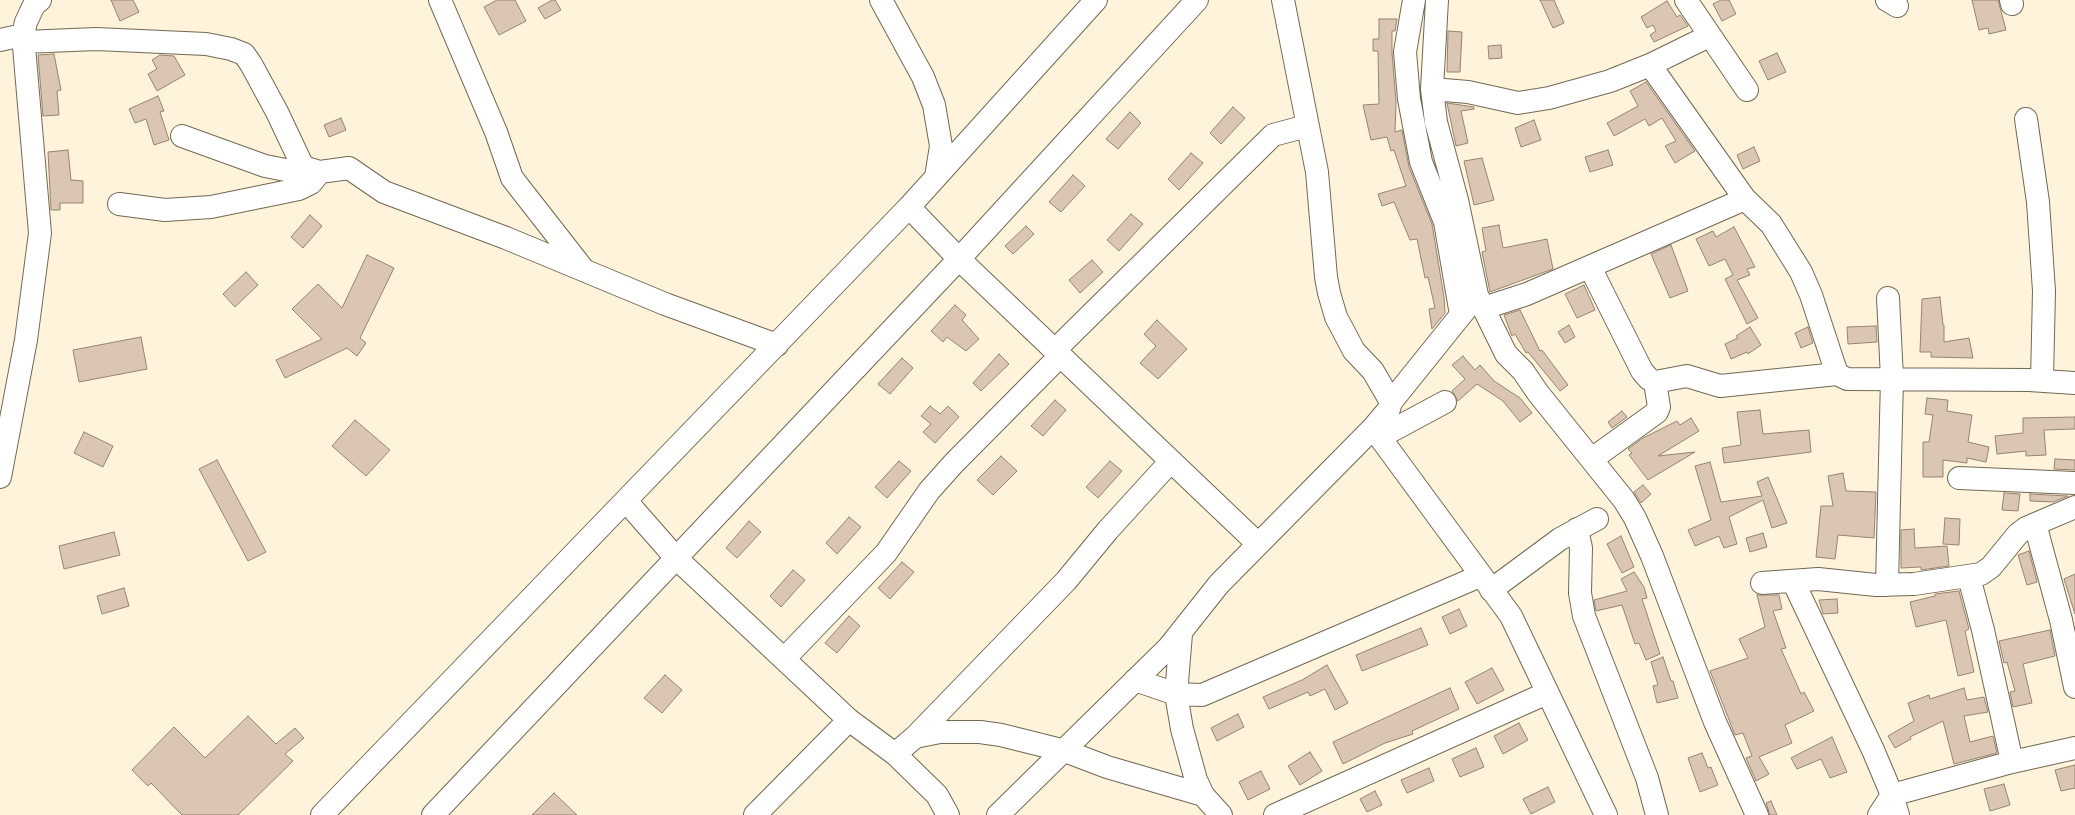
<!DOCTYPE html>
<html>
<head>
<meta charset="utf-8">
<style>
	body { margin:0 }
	canvas { display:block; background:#fff4db }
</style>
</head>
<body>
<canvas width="2075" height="815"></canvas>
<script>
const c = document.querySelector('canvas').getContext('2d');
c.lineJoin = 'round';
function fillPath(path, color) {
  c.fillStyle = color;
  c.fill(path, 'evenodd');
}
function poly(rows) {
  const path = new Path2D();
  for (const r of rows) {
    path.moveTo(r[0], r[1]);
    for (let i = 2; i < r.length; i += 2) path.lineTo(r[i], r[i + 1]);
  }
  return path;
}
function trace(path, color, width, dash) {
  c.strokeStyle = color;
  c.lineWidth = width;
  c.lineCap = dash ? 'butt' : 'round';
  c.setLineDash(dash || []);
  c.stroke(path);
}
const building = poly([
	[111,0,133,0,139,12,120,21,111,0],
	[497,0,515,0,526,21,499,35,484,7,497,0],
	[552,0,555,0,561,10,545,19,538,8,552,0],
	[1540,0,1554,0,1564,23,1553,28,1540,0],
	[1721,0,1729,0,1736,14,1722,21,1713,4,1721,0],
	[1972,0,1998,0,2006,30,1989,34,1988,28,1979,30,1972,0],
	[1667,1,1677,17,1680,15,1688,26,1654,42,1650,35,1656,31,1653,25,1647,28,1641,17,1667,1],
	[1379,19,1397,19,1395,31,1392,31,1392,53,1396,102,1395,132,1402,130,1409,167,1432,224,1444,297,1445,313,1432,329,1429,309,1435,308,1428,277,1425,278,1417,239,1410,240,1394,202,1382,206,1378,194,1406,186,1394,150,1391,151,1387,137,1371,140,1363,105,1379,104,1378,51,1373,51,1373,39,1379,39,1379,19],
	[1448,31,1462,32,1460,72,1447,72,1448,31],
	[1501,45,1502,58,1489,59,1488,46,1501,45],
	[1777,53,1786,72,1768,80,1759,61,1777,53],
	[54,54,61,90,57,91,59,115,43,116,38,55,54,54],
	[160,55,174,56,185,75,157,91,148,74,157,69,152,60,160,55],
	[1646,82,1695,151,1675,163,1665,146,1676,141,1662,118,1649,126,1645,119,1614,136,1607,123,1638,106,1630,91,1646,82],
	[158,96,164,111,160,112,169,140,154,145,146,119,135,123,129,109,158,96],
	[1447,103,1474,107,1474,109,1461,111,1468,143,1456,146,1447,103],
	[1233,107,1245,118,1221,144,1210,133,1233,107],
	[1130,112,1141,123,1118,149,1106,139,1130,112],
	[341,118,346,130,329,137,324,125,341,118],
	[1534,120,1541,140,1521,147,1515,128,1534,120],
	[1754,147,1760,161,1743,169,1737,155,1754,147],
	[68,150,71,180,83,181,83,203,60,203,60,210,51,210,48,152,68,150],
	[1608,150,1613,165,1590,172,1585,157,1608,150],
	[1191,153,1203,163,1179,190,1168,179,1191,153],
	[1482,158,1494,200,1474,205,1464,161,1482,158],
	[1073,175,1085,186,1061,212,1049,202,1073,175],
	[1131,214,1143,224,1119,251,1107,240,1131,214],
	[310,215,322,226,303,248,291,237,310,215],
	[1499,225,1503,248,1547,239,1553,269,1490,292,1482,252,1486,251,1482,228,1499,225],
	[1026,226,1034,234,1013,254,1005,246,1026,226],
	[1734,227,1755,267,1747,269,1750,275,1737,280,1758,318,1747,324,1725,279,1733,275,1725,259,1709,266,1696,239,1713,231,1716,237,1734,227],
	[1671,245,1688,291,1670,298,1651,254,1671,245],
	[367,255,394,268,360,338,366,343,357,356,347,348,285,378,276,360,322,339,292,309,318,284,342,308,367,255],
	[1092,260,1103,272,1080,293,1069,280,1092,260],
	[246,272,258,285,235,307,223,294,246,272],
	[1584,285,1595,310,1577,318,1565,294,1584,285],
	[1940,297,1943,325,1944,325,1944,342,1969,338,1973,358,1931,357,1931,352,1920,352,1922,299,1940,297],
	[955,305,966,315,962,320,979,339,966,351,947,337,943,342,931,331,955,305],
	[1520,310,1540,351,1542,350,1568,385,1560,391,1528,352,1526,353,1515,334,1512,336,1504,315,1520,310],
	[1157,320,1187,349,1158,379,1140,363,1156,346,1144,334,1157,320],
	[1569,325,1575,337,1565,343,1558,332,1569,325],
	[1876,326,1877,342,1848,344,1847,327,1876,326],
	[1750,327,1761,345,1748,354,1747,352,1731,359,1725,344,1738,338,1736,336,1750,327],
	[1808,327,1813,343,1801,348,1795,333,1808,327],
	[141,337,147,369,79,382,73,350,141,337],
	[999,354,1009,364,981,391,973,383,999,354],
	[1463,356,1475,370,1480,365,1494,381,1520,398,1532,413,1520,422,1503,401,1477,384,1458,401,1452,391,1465,379,1452,365,1463,356],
	[902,358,913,368,890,394,878,384,902,358],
	[1927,398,1948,400,1947,411,1972,415,1968,442,1989,447,1986,462,1967,458,1967,463,1943,460,1943,477,1923,477,1923,442,1929,442,1933,415,1925,414,1927,398],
	[1055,400,1066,410,1043,436,1031,426,1055,400],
	[930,406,940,414,948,406,959,417,935,443,923,432,931,424,921,416,930,406],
	[1760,410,1763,434,1809,430,1811,452,1724,463,1722,448,1741,445,1737,412,1760,410],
	[1622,411,1627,417,1612,428,1608,422,1622,411],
	[2075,417,2075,429,2044,430,2046,455,2026,456,2026,451,1997,454,1995,436,2023,433,2023,418,2075,417],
	[1691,418,1699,431,1658,456,1695,452,1648,480,1629,455,1632,453,1628,449,1643,438,1677,421,1680,425,1691,418],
	[355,420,390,450,366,476,332,446,355,420],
	[84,432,113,446,103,467,74,453,84,432],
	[1001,456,1017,471,993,495,977,480,1001,456],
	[2055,459,2075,460,2075,470,2054,469,2055,459],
	[217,460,266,552,248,561,199,469,217,460],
	[899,461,911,471,887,498,875,487,899,461],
	[1110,461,1122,471,1098,498,1086,487,1110,461],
	[1710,462,1721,502,1762,496,1757,482,1768,477,1787,523,1772,528,1763,500,1729,517,1737,544,1724,548,1719,536,1695,546,1688,530,1711,520,1695,466,1710,462],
	[1843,473,1846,491,1876,492,1874,538,1838,535,1835,559,1816,557,1821,506,1833,506,1828,476,1843,473],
	[1643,485,1651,494,1641,503,1634,492,1643,485],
	[2004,493,2020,494,2018,511,2002,510,2004,493],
	[2030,494,2068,496,2053,502,2030,501,2030,494],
	[849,517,861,527,837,554,826,543,849,517],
	[1945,518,1960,519,1959,545,1943,544,1945,518],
	[749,521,761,532,737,558,726,548,749,521],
	[1914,529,1915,548,1947,546,1949,566,1921,570,1921,567,1901,568,1901,530,1914,529],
	[114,532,120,555,64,569,59,546,114,532],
	[1763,533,1767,547,1750,552,1746,538,1763,533],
	[1621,536,1634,567,1622,573,1607,544,1621,536],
	[2029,551,2037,582,2027,585,2018,555,2029,551],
	[902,562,914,572,890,599,878,588,902,562],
	[793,570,805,580,781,607,770,596,793,570],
	[1634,572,1644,587,1647,598,1642,599,1660,654,1646,660,1639,643,1635,644,1622,605,1596,611,1594,600,1627,591,1621,579,1634,572],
	[2075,574,2075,614,2064,579,2075,574],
	[124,588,129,606,102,614,97,596,124,588],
	[1959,591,1969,629,1965,631,1974,672,1958,676,1946,620,1916,627,1910,602,1935,596,1935,594,1959,591],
	[1757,595,1779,595,1782,609,1773,611,1786,648,1781,649,1801,694,1804,692,1814,711,1785,725,1792,743,1759,757,1769,774,1756,781,1746,758,1752,756,1743,733,1735,735,1710,671,1748,658,1739,639,1765,627,1757,595],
	[1837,599,1838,613,1823,614,1819,600,1837,599],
	[1459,609,1467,626,1450,634,1442,617,1459,609],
	[849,616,860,626,837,653,825,643,849,616],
	[1421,628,1428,645,1362,671,1356,655,1421,628],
	[2050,630,2055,656,2023,664,2032,703,2013,707,2010,692,2015,691,2007,662,2004,663,1999,641,2050,630],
	[1663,657,1671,681,1673,681,1678,698,1657,703,1653,686,1658,685,1651,662,1663,657],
	[1327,665,1348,703,1335,710,1325,689,1310,696,1308,692,1269,709,1263,697,1302,680,1327,665],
	[1492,668,1504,690,1477,704,1465,682,1492,668],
	[665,675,682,690,662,713,644,698,665,675],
	[1450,688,1459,709,1412,731,1413,734,1385,743,1343,764,1333,742,1450,688],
	[1964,688,1967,700,1984,697,1988,712,1964,716,1970,742,1993,736,1997,753,1954,764,1943,721,1910,737,1911,739,1895,748,1888,736,1914,721,1908,703,1929,695,1930,699,1964,688],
	[1238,714,1244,727,1217,741,1211,728,1238,714],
	[248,716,276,744,295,728,304,738,285,754,293,761,238,815,182,815,151,783,148,786,132,770,174,727,205,758,248,716],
	[1519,723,1528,740,1503,754,1494,736,1519,723],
	[1832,737,1847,772,1830,778,1821,759,1797,769,1791,758,1832,737],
	[1476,748,1484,767,1460,777,1452,759,1476,748],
	[1310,752,1322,771,1300,785,1288,766,1310,752],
	[1702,753,1708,768,1711,767,1718,785,1700,792,1688,758,1702,753],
	[2075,765,2075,788,2061,791,2055,770,2075,765],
	[1429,768,1434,781,1407,793,1401,780,1429,768],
	[1261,771,1270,789,1248,800,1239,782,1261,771],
	[2004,784,2010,805,1990,811,1984,789,2004,784],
	[1548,787,1555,802,1531,814,1523,799,1548,787],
	[1375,791,1382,805,1367,812,1360,799,1375,791],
	[554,793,577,815,532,815,554,793],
	[1771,801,1777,815,1770,815,1766,803,1771,801]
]);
fillPath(building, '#dbc6b4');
trace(building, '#978372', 1);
const minor = poly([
	[440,0,496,132,512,178,583,269],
	[881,0,923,77,934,105,941,146,936,177],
	[1283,0,1317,172,1326,277,1329,293,1336,317,1354,351,1373,371,1391,402],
	[1414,0,1405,52,1409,99,1421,162,1445,222,1461,315],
	[1437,0,1432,89,1436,122,1457,200,1477,295,1506,354,1523,371,1538,393,1624,500,1635,518,1652,556,1715,722,1757,815],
	[1686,0,1747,90],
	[1887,0,1897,6],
	[2011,0,2012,4],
	[0,40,23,35,26,22,34,5,40,0],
	[24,42,96,39,206,44,231,49,244,54,251,64,277,112,303,167,320,172,349,168,384,192,506,238,665,304,777,345],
	[1650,65,1745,199,1771,224,1801,272,1811,295,1837,374,1847,379,2029,380,2075,383],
	[1432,89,1468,92,1518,103,1549,98,1610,81,1650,65,1709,36],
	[2026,119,2038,202,2044,291,2042,380],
	[182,136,265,166,296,172,307,169],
	[119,204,165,210,211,207,299,189,311,183,320,172],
	[909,207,959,259,1257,543],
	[1590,267,1642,371,1649,379,1655,382,1687,376,1720,386,1837,374],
	[1484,308,1527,294,1745,199],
	[1055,350,1273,135,1307,126],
	[1373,428,1511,616,1606,815],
	[1380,437,1445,402],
	[1592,459,1657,412,1659,407,1655,382],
	[0,477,26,340,40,233,23,35],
	[1959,478,2075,483],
	[626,501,676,558,849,720,895,754,937,795,948,815],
	[2035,524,2061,620,2075,687],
	[1577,529,1581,548,1580,593,1584,616,1647,778,1657,815],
	[1969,577,1983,630,2012,762],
	[1793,581,1873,750,1892,795,1898,815],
	[1762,583,1818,579,1876,585,1914,584,1981,574,1991,567,2018,534,2026,528,2075,507],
	[1887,585,1892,378,1888,298],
	[1491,590,1560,539,1597,519],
	[1181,634,1176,694,1182,729,1196,780,1203,795,1221,815],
	[785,658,886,553,929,491,954,463,1061,355],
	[1135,680,1176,694,1202,695,1480,576],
	[915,737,940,732,980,732,1001,735,1065,751,1107,767,1203,795],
	[895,754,915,737,1066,581,1108,530,1171,461],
	[322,815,909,207,1096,0],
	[433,815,959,259,1197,0],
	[755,815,849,720],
	[998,815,1169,647,1219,584,1373,428,1389,409,1391,402,1477,295],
	[1275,815,1547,693],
	[1879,815,1892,795,2012,762,2075,748]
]);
trace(minor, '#726853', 24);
trace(minor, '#fff', 22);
</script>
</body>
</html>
